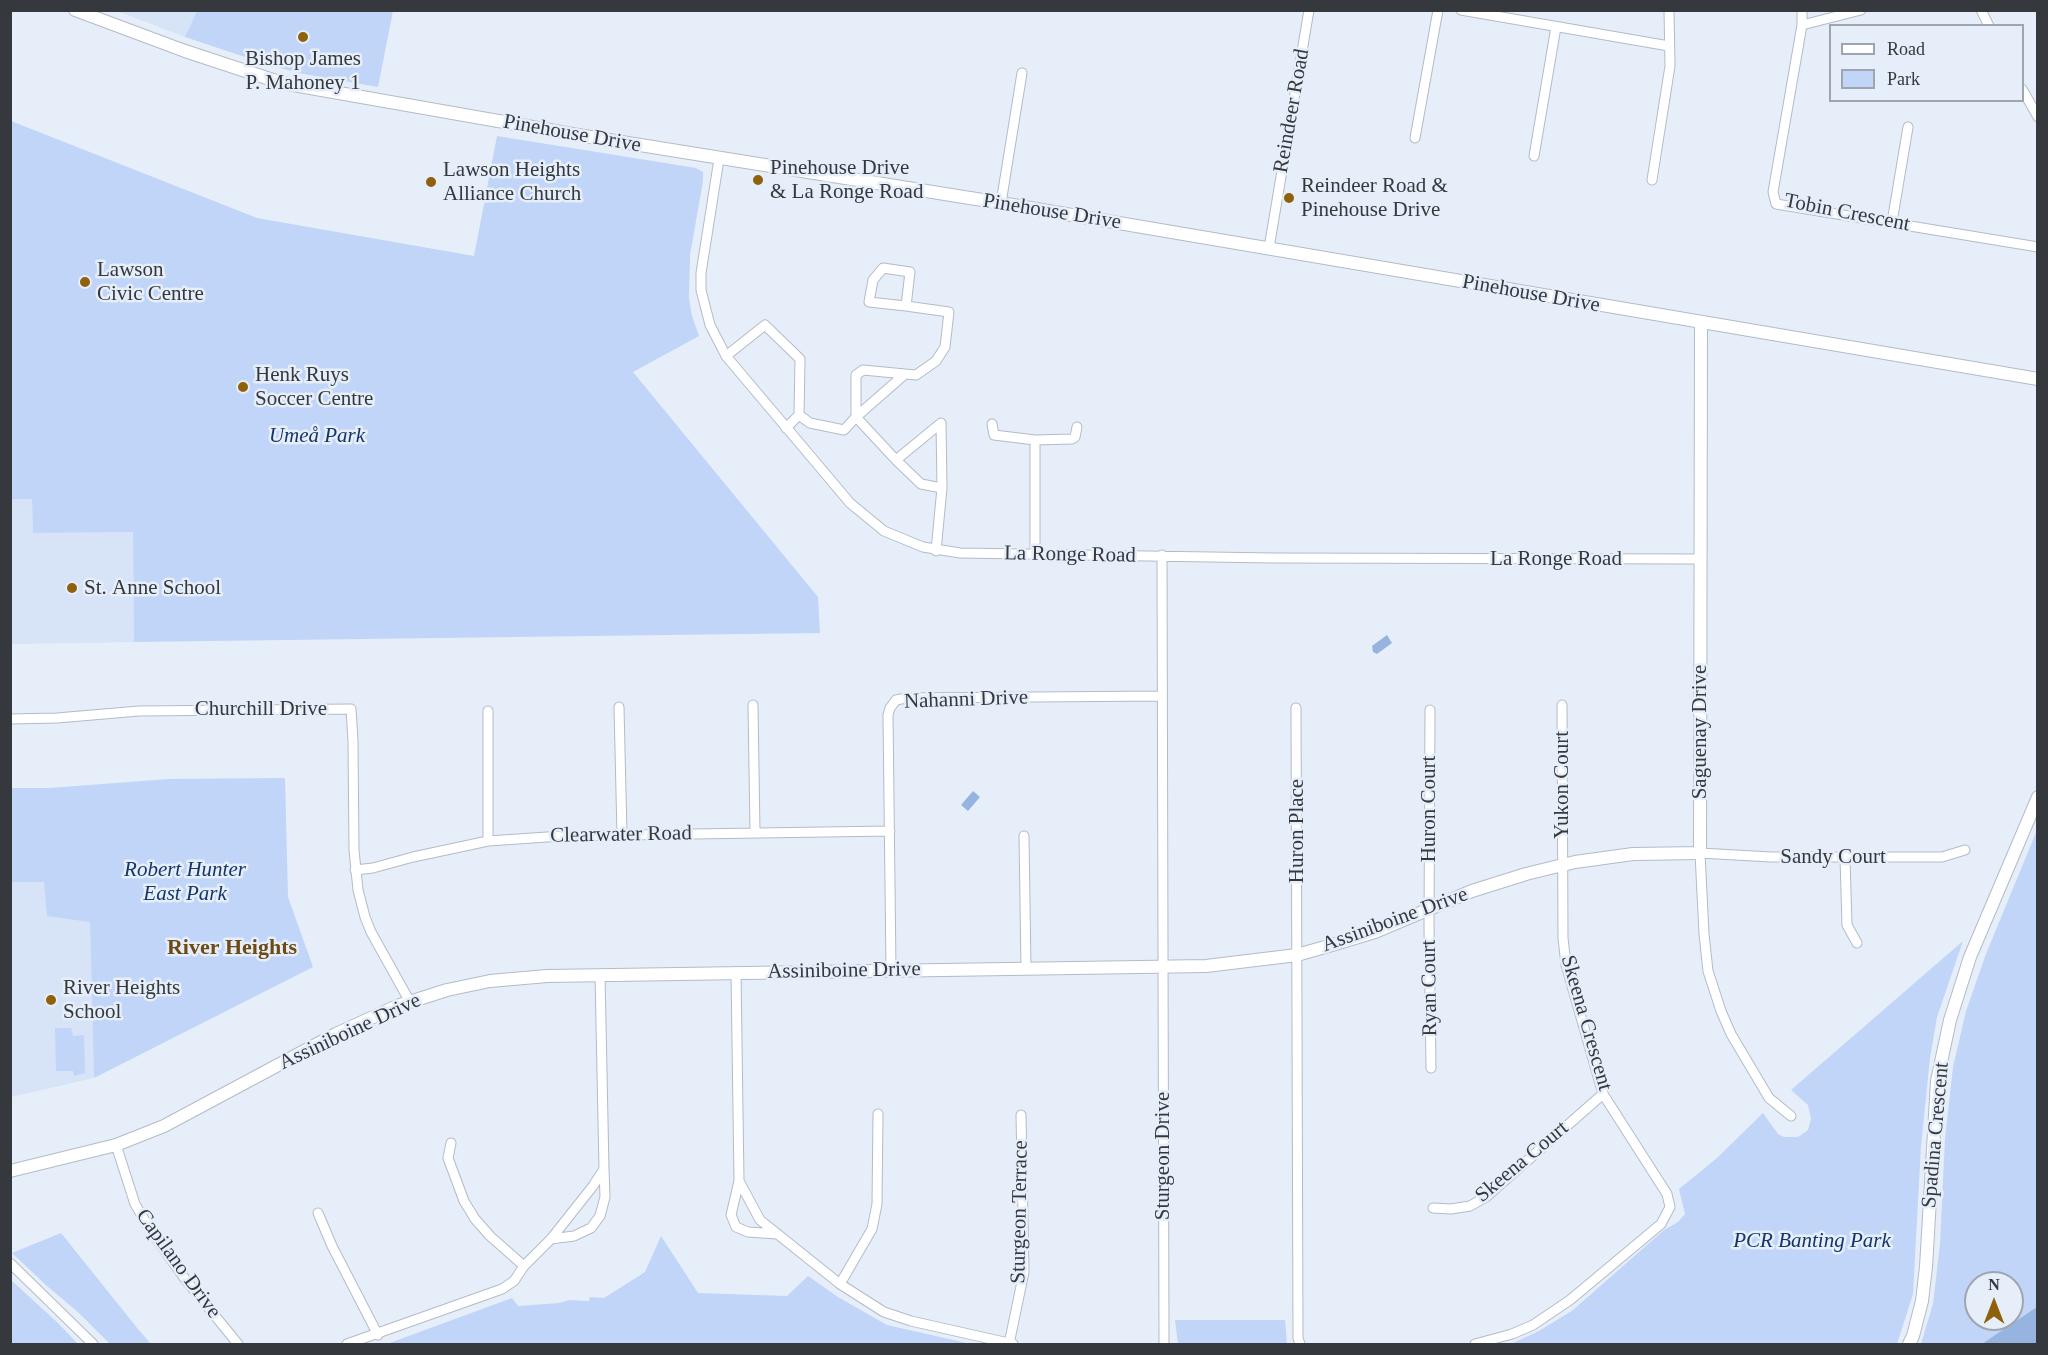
<!DOCTYPE html>
<html>
<head>
<meta charset="utf-8">
<style>
	body { margin:0 }
	#map { position:relative; width:2048px; height:1355px; overflow:hidden; background:#e6eefa; font-family:Georgia,serif }
	canvas { display:block }
	.frame { position:absolute; inset:0; border:12px solid #35383d; pointer-events:none }
	.legend { position:absolute; left:1829px; top:24px; width:195px; height:78px; box-sizing:border-box; background:#e6eefa; border:2px solid #9fa5ae; margin:0; padding:8px 10px; list-style:none; font-size:18px; color:#35383d }
	.legend li { display:flex; align-items:center; gap:12px; height:30px }
	.legend b { width:30px; border:2px solid #9fa5ae }
	.north { position:absolute; left:1964px; top:1271px; width:60px; height:60px; box-sizing:border-box; background:#e6eefa; border:2px solid #9fa5ae; border-radius:50%; rotate:0deg; font-size:16px; font-weight:700; line-height:24px; text-align:center; color:#35383d }
	.north::after { content:''; display:block; margin:auto; width:21px; height:27px; background:#8f610a; clip-path:polygon(50% 0,100% 100%,50% 72%,0 100%) }
</style>
</head>
<body>
<div id="map">
<canvas width="2048" height="1355"></canvas>
<div class="frame"></div>
<ul class="legend">
<li><b style="height:8px;background:#fff"></b>Road</li>
<li><b style="height:16px;background:#c0d5f7"></b>Park</li>
</ul>
<div class="north">N</div>
</div>
<script>
const c = document.querySelector('canvas').getContext('2d');
c.lineJoin = 'round';
function fillPath(path, color) {
  c.fillStyle = color;
  c.fill(path, 'evenodd');
}
function poly(rows) {
  const path = new Path2D();
  for (const r of rows) {
    path.moveTo(r[0], r[1]);
    for (let i = 2; i < r.length; i += 2) path.lineTo(r[i], r[i + 1]);
  }
  return path;
}
function trace(path, color, width, dash) {
  c.strokeStyle = color;
  c.lineWidth = width;
  c.lineCap = dash ? 'butt' : 'round';
  c.setLineDash(dash || []);
  c.stroke(path);
}
function drawText(font, color, halo, rows, align = 'center') {
  c.font = font + ' Georgia,serif';
  c.lineWidth = 5;
  c.setLineDash([]);
  c.textBaseline = 'middle';
  c.strokeStyle = halo;
  c.fillStyle = color;
  for (const [text, x, y, turn = 0] of rows) {
    c.save();
    c.translate(x, y);
    c.rotate((+turn || 0) * Math.PI / 180);
    c.textAlign = isNaN(turn) ? turn : align;
    if (halo) c.strokeText(text, 0, 0);
    c.fillText(text, 0, 0);
    c.restore();
  }
}
fillPath(poly([
	[117,11,197,11,185,37],
	[10,499,32,499,33,533,133,532,134,642,11,644],
	[13,882,44,882,90,921,94,1078,11,1097,10,884]
]), '#d7e3f6');
fillPath(poly([
	[197,11,393,11,378,87,304,74,272,66,185,37],
	[11,121,257,218,474,256,497,136,696,168,703,172,703,181,690,255,689,298,692,316,699,336,633,372,818,597,820,633,134,642,133,532,33,533,32,499,11,499],
	[285,778,288,897,313,967,94,1078,90,922,47,916,44,882,13,882,11,884,11,788,50,788,168,779],
	[2037,830,2037,1317,2004,1344,1921,1344,1933,1304,1940,1244,1945,1139,1953,1067,1966,1011,1986,954],
	[1976,1283,2012,1283,2012,1319,1976,1319],
	[1963,941,1937,1017,1930,1058,1921,1146,1913,1294,1897,1344,1511,1344,1539,1331,1573,1310,1664,1230,1678,1222,1685,1214,1679,1189,1717,1158,1763,1113,1778,1134,1784,1137,1798,1137,1808,1130,1811,1119,1808,1105,1791,1090],
	[55,1028,71,1028,73,1036,84,1035,85,1073,74,1076,73,1071,56,1071],
	[61,1233,138,1329,151,1344,110,1344,79,1313,47,1286,12,1253],
	[661,1236,698,1293,787,1296,808,1276,838,1297,887,1325,971,1344,387,1344,512,1298,518,1306,559,1303,569,1300,589,1301,590,1297,604,1298,645,1272],
	[11,1280,58,1323,78,1344,11,1344],
	[1175,1320,1285,1320,1287,1344,1178,1344]
]), '#c0d5f7');
fillPath(poly([
	[1387,635,1392,643,1377,654,1373,652,1372,646],
	[973,791,980,797,968,811,961,805],
	[2037,1307,2037,1344,1982,1344]
]), '#97b3df');
const minor = poly([
	[1461,10,1669,46],
	[1802,10,1802,25,1773,192,1776,204,2038,247],
	[1981,10,1989,26],
	[1802,25,1861,10],
	[2022,89,2038,117],
	[1415,138,1438,10],
	[1534,156,1556,27],
	[719,159,701,273,701,290,710,325,726,356,850,503,884,531,923,547,960,553,1273,558,1700,559],
	[1652,180,1670,66,1669,10],
	[1001,203,1022,73],
	[1892,222,1908,127],
	[1269,248,1309,10],
	[726,356,765,325,800,359,799,415,786,428],
	[905,374,916,375,936,361,945,347,949,312,906,306,869,302,873,280,883,268,910,272,906,306],
	[799,415,810,423,844,430,856,417,856,375,863,370,905,374,856,417,896,460,921,484,942,488,941,423,896,460],
	[992,424,994,435,1035,440,1072,439,1075,437,1077,427],
	[1035,440,1035,554],
	[936,551,942,488],
	[1162,555,1164,1344],
	[753,705,755,832],
	[619,707,622,835],
	[1296,708,1298,1338,1300,1344],
	[1430,710,1429,927,1431,1068],
	[488,711,488,841],
	[10,719,57,718,139,711,351,709,353,741,354,850,358,890,365,917,371,932,410,1002],
	[1024,836,1026,968],
	[1845,858,1847,925,1857,943],
	[355,870,373,868,413,857,488,841,562,836,890,831],
	[891,970,888,715,890,708,896,700,906,698,1162,696],
	[736,972,739,1181,760,1220,840,1284,884,1312,911,1321,1013,1344],
	[1791,1116,1769,1098,1731,1034,1721,1011,1708,971,1704,934,1700,853,1771,857,1942,857,1965,850],
	[451,1143,448,1158,464,1201,475,1219,490,1236,524,1266],
	[116,1145,135,1204,151,1231,185,1279,238,1344],
	[739,1181,731,1215,736,1227,748,1232,777,1234],
	[1433,1208,1451,1209,1470,1206,1486,1197,1603,1094],
	[318,1213,332,1246,378,1335],
	[551,1239,574,1236,591,1228,600,1216,605,1197,604,1169],
	[10,1263,93,1344],
	[840,1284,872,1229,877,1204,878,1114],
	[347,1344,502,1289,514,1281,524,1266,551,1239,593,1186,604,1169,600,975],
	[1009,1344,1024,1272,1021,1115],
	[1475,1344,1512,1334,1533,1325,1570,1300,1661,1224,1670,1207,1667,1194,1603,1094,1566,965,1563,938,1562,705]
]);
const tertiary = poly([
	[75,10,185,51,282,83,578,135,1001,203,2038,379],
	[10,1171,116,1145,164,1126,336,1034,397,1006,447,990,490,981,547,976,1206,966,1297,955,1332,945,1375,932,1472,891,1526,874,1575,862,1633,854,1700,853,1701,323],
	[1909,1344,1913,1336,1922,1301,1926,1267,1937,1081,1950,1020,1970,957,2038,797]
]);
trace(minor, '#b4bbc7', 11);
trace(tertiary, '#b4bbc7', 14);
trace(minor, '#fff', 9);
trace(tertiary, '#fff', 12);
for (const [x, y, r, color] of [
	[303,37,6,"#8f610a"],
	[758,180,6,"#8f610a"],
	[431,182,6,"#8f610a"],
	[1289,198,6,"#8f610a"],
	[85,282,6,"#8f610a"],
	[243,387,6,"#8f610a"],
	[72,588,6,"#8f610a"],
	[51,1000,6,"#8f610a"]
]) {
  const dot = new Path2D();
  dot.arc(x, y, r, 0, 2 * Math.PI);
  c.fillStyle = color;
  c.fill(dot);
  trace(dot, '#e6eefa', 2);
}
drawText('21px', '#35383d', '#e6eefa', [
	["Bishop James",303,59,"center"],
	["P. Mahoney 1",303,83,"center"],
	["Pinehouse Drive",770,168],
	["& La Ronge Road",770,192],
	["Lawson Heights",443,170],
	["Alliance Church",443,194],
	["Reindeer Road &",1301,186],
	["Pinehouse Drive",1301,210],
	["Lawson",97,270],
	["Civic Centre",97,294],
	["Henk Ruys",255,375],
	["Soccer Centre",255,399],
	["St. Anne School",84,588],
	["River Heights",63,988],
	["School",63,1012]
], 'left');
drawText('21px', '#35383d', '#e6eefa', [
	["Reindeer Road",1292,111,-80],
	["Pinehouse Drive",572,134,10],
	["Pinehouse Drive",1052,212,9],
	["Tobin Crescent",1847,213,11],
	["Pinehouse Drive",1531,294,10],
	["La Ronge Road",1070,555,1],
	["La Ronge Road",1556,559],
	["Nahanni Drive",966,700,-2],
	["Churchill Drive",261,709],
	["Saguenay Drive",1700,732,-90],
	["Yukon Court",1562,785,-90],
	["Huron Court",1429,809,-90],
	["Huron Place",1297,831,-90],
	["Clearwater Road",621,835,-1],
	["Sandy Court",1833,857],
	["Assiniboine Drive",1395,920,-20],
	["Assiniboine Drive",844,971,-1],
	["Ryan Court",1430,988,-91],
	["Skeena Crescent",1586,1023,74],
	["Assiniboine Drive",350,1032,-25],
	["Spadina Crescent",1936,1135,-85],
	["Sturgeon Drive",1163,1156,-90],
	["Skeena Court",1522,1162,-40],
	["Sturgeon Terrace",1020,1212,-89],
	["Capilano Drive",178,1264,54]
]);
drawText('italic 21px', '#14366b', '#e6eefa', [
	["Umeå Park",317,436],
	["Robert Hunter",185,870],
	["East Park",185,894],
	["PCR Banting Park",1812,1241]
]);
drawText('bold 22px', '#6b4b16', '#e6eefa', [
	["River Heights",232,948]
]);
</script>
</body>
</html>
